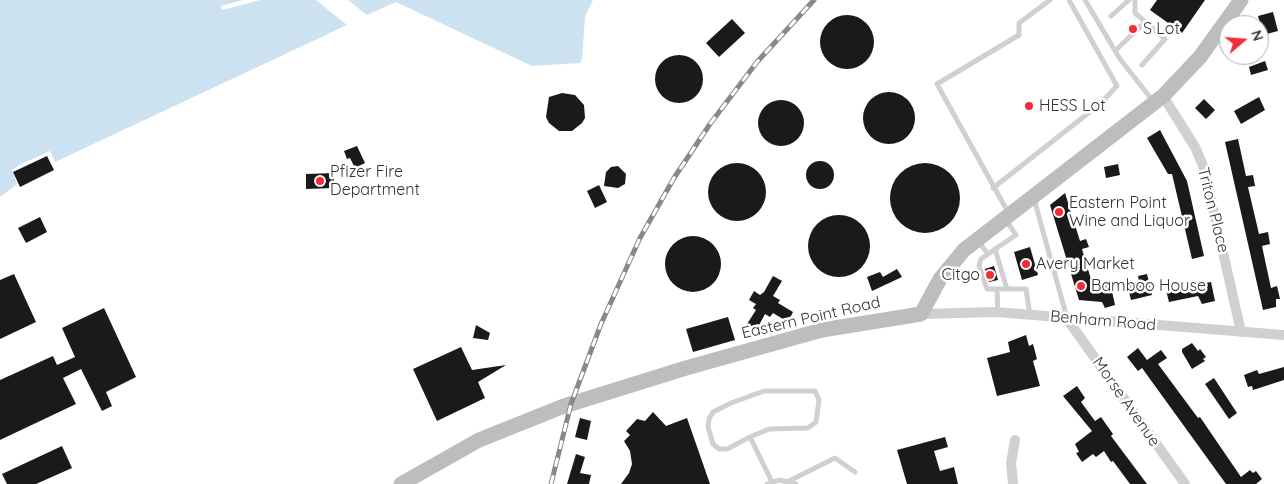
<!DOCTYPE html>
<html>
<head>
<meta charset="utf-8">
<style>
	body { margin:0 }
	#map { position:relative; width:1284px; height:484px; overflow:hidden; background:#fff; font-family:Quicksand,sans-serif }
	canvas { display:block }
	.north { position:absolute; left:1219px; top:15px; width:50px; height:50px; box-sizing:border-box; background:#fff; border:1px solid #adadad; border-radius:50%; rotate:72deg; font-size:14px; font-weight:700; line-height:20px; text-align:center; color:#333 }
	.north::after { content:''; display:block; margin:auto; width:18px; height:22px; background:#f22d38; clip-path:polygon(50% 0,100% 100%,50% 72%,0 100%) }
</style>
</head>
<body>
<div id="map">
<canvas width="1284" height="484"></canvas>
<div class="north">N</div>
</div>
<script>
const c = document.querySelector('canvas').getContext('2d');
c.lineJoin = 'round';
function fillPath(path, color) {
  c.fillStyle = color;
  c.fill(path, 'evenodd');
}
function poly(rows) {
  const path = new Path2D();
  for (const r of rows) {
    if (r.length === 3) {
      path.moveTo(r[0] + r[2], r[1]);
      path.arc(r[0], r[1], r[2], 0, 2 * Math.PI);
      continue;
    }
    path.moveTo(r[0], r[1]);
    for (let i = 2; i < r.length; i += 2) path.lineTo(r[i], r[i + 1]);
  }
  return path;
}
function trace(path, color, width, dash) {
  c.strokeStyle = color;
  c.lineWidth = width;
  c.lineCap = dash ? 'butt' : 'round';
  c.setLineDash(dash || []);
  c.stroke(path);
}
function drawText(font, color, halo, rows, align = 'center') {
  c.font = font + ' Quicksand,sans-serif';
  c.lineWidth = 5;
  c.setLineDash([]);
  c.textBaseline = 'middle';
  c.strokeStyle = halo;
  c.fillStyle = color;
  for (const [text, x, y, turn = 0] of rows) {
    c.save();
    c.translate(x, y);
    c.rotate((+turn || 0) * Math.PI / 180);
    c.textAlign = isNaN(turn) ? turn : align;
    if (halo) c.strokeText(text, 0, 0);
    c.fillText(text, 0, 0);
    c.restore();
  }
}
fillPath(poly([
	[0,0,243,0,221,6,222,10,260,0,316,0,347,25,55,162,50,151,21,164,12,170,17,184,0,197],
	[348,0,593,0,585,17,582,59,580,63,532,66,396,2,367,15]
]), '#cce2f0');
fillPath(poly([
	[1157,0,1205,0,1182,33,1150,10],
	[1273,12,1278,31,1263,35,1258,16],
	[847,42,27],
	[732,19,745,33,719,57,706,43],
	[679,79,24],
	[1265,61,1268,70,1251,75,1249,67],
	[889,118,26],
	[562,93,575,95,584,105,585,118,582,123,572,131,559,131,549,123,546,117,549,97],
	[1259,97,1265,110,1241,124,1234,111],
	[1204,99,1215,110,1206,119,1195,108],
	[781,123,23],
	[1160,130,1187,181,1204,256,1192,259,1172,174,1168,174,1147,138],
	[1238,139,1246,176,1253,175,1255,186,1248,187,1259,234,1268,232,1270,244,1262,246,1271,288,1277,286,1280,299,1276,299,1276,307,1263,310,1225,142],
	[357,146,365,163,355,168,350,158,347,159,344,151],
	[47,156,54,170,20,187,13,172],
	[820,175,14],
	[925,198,35],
	[737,192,29],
	[1118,164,1120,175,1106,178,1104,167],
	[618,166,626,174,625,184,618,188,604,186,606,172,611,167],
	[334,173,334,188,306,189,306,174],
	[599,185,607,202,595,208,587,191],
	[1065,193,1080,241,1086,239,1089,247,1082,249,1093,286,1110,282,1115,305,1105,308,1102,302,1079,300,1050,205],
	[839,246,31],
	[40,217,47,232,26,243,18,228],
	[693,264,28],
	[1030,247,1038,275,1022,280,1014,252],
	[994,266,998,280,989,282,985,269],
	[897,269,902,277,872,291,867,277,880,272,883,277],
	[14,274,36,322,0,339,0,280],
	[1147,274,1152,295,1131,300,1127,284,1139,281,1138,276],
	[773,276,782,281,773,296,780,300,778,303,793,312,788,322,773,313,770,317,765,314,757,329,747,324,756,310,753,308,756,304,749,300,754,291,760,295,764,292],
	[1211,282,1215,301,1202,304,1198,296,1169,302,1166,290],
	[104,308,136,377,106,392,112,406,102,411,81,369,63,378,76,404,0,440,0,380,53,356,57,365,75,357,62,328],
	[728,317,735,340,693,352,686,329],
	[476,325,490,333,488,340,473,338],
	[1026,335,1029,346,1033,344,1037,359,1033,361,1040,386,997,396,987,358,1010,352,1008,342],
	[1192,343,1198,351,1200,349,1206,357,1203,359,1205,361,1192,369,1182,352,1182,349],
	[461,347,472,370,506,365,478,382,485,398,437,421,413,369],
	[1138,348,1147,360,1161,350,1167,358,1158,364,1198,418,1200,417,1241,477,1250,470,1253,473,1256,471,1262,479,1256,484,1226,484,1142,368,1138,371,1127,357],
	[1284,367,1284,380,1253,390,1252,386,1248,387,1244,375,1257,370,1259,374],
	[1214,378,1237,413,1229,419,1205,384],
	[1077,386,1085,398,1081,402,1095,421,1101,417,1113,434,1111,436,1147,484,1130,484,1113,461,1111,462,1104,451,1096,457,1093,454,1082,462,1076,453,1079,452,1075,444,1092,431,1063,396],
	[653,412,666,426,687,418,710,484,621,484,629,473,632,464,630,451,624,441,630,435,626,431,637,419,645,421],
	[580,418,591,421,587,440,575,437],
	[945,437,948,447,934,451,940,471,954,467,958,484,907,484,897,450],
	[62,446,72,468,36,484,7,484,2,474],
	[576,454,585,457,580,473,591,475,589,484,567,484]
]), '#1a1a1a');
trace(poly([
	[1085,0,1120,59,1153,101],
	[1135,0,1135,13,1165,39,1142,65],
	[1111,16,1129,0],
	[1115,51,1145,22],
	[993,188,1100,104,1117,86,1069,0],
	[1034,199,1067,318],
	[1009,214,937,84,1019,35,1019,23,1050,0],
	[978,241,988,254,1016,235,1006,220],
	[995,249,1007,289,1026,289,1030,315],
	[988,254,981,259,979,266,987,289,1007,289],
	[997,289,998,313],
	[750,437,727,449,719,449,713,444,708,427,709,419,713,412,731,403,764,391,815,391,819,400,816,422,808,428,769,429,750,437,772,482],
	[789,481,835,458,855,472],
	[767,484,779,480,796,484]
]), '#d0d0d0', 5);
trace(poly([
	[1163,96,1195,147,1204,168,1241,332],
	[921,314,996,312,1284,335],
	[1067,319,1185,484],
	[1013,484,1011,463,1015,440]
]), '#d0d0d0', 10);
trace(poly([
	[401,484,479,440,564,406,686,368,822,330,921,314,940,279,964,250,1163,96,1200,57,1241,0]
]), '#bdbdbd', 15);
const rail = poly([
	[551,484,571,404,601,324,640,238,674,178,710,124,757,62,814,0]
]);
trace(rail, '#888', 5);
trace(rail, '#fff', 3, [9]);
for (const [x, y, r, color] of [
	[1133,29,5,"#f22d38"],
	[1029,106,5,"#f22d38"],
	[320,181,5,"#f22d38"],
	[1059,212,5,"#f22d38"],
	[1026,264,5,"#f22d38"],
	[990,275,5,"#f22d38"],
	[1081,286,5,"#f22d38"]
]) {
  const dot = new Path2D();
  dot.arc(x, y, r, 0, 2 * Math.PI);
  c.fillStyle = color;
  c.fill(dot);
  trace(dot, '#fff', 2);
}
drawText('16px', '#333', '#fff', [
	["S Lot",1143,29],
	["HESS Lot",1039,106],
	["Pfizer Fire",330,172],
	["Department",330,190],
	["Eastern Point",1069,203],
	["Wine and Liquor",1069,221],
	["Avery Market",1036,264],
	["Citgo",980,275,"right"],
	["Bamboo House",1091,286]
], 'left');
drawText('16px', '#333', '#fff', [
	["Triton Place",1213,210,76],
	["Eastern Point Road",811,318,-13],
	["Benham Road",1103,321,5],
	["Morse Avenue",1126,402,55]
]);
</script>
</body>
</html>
